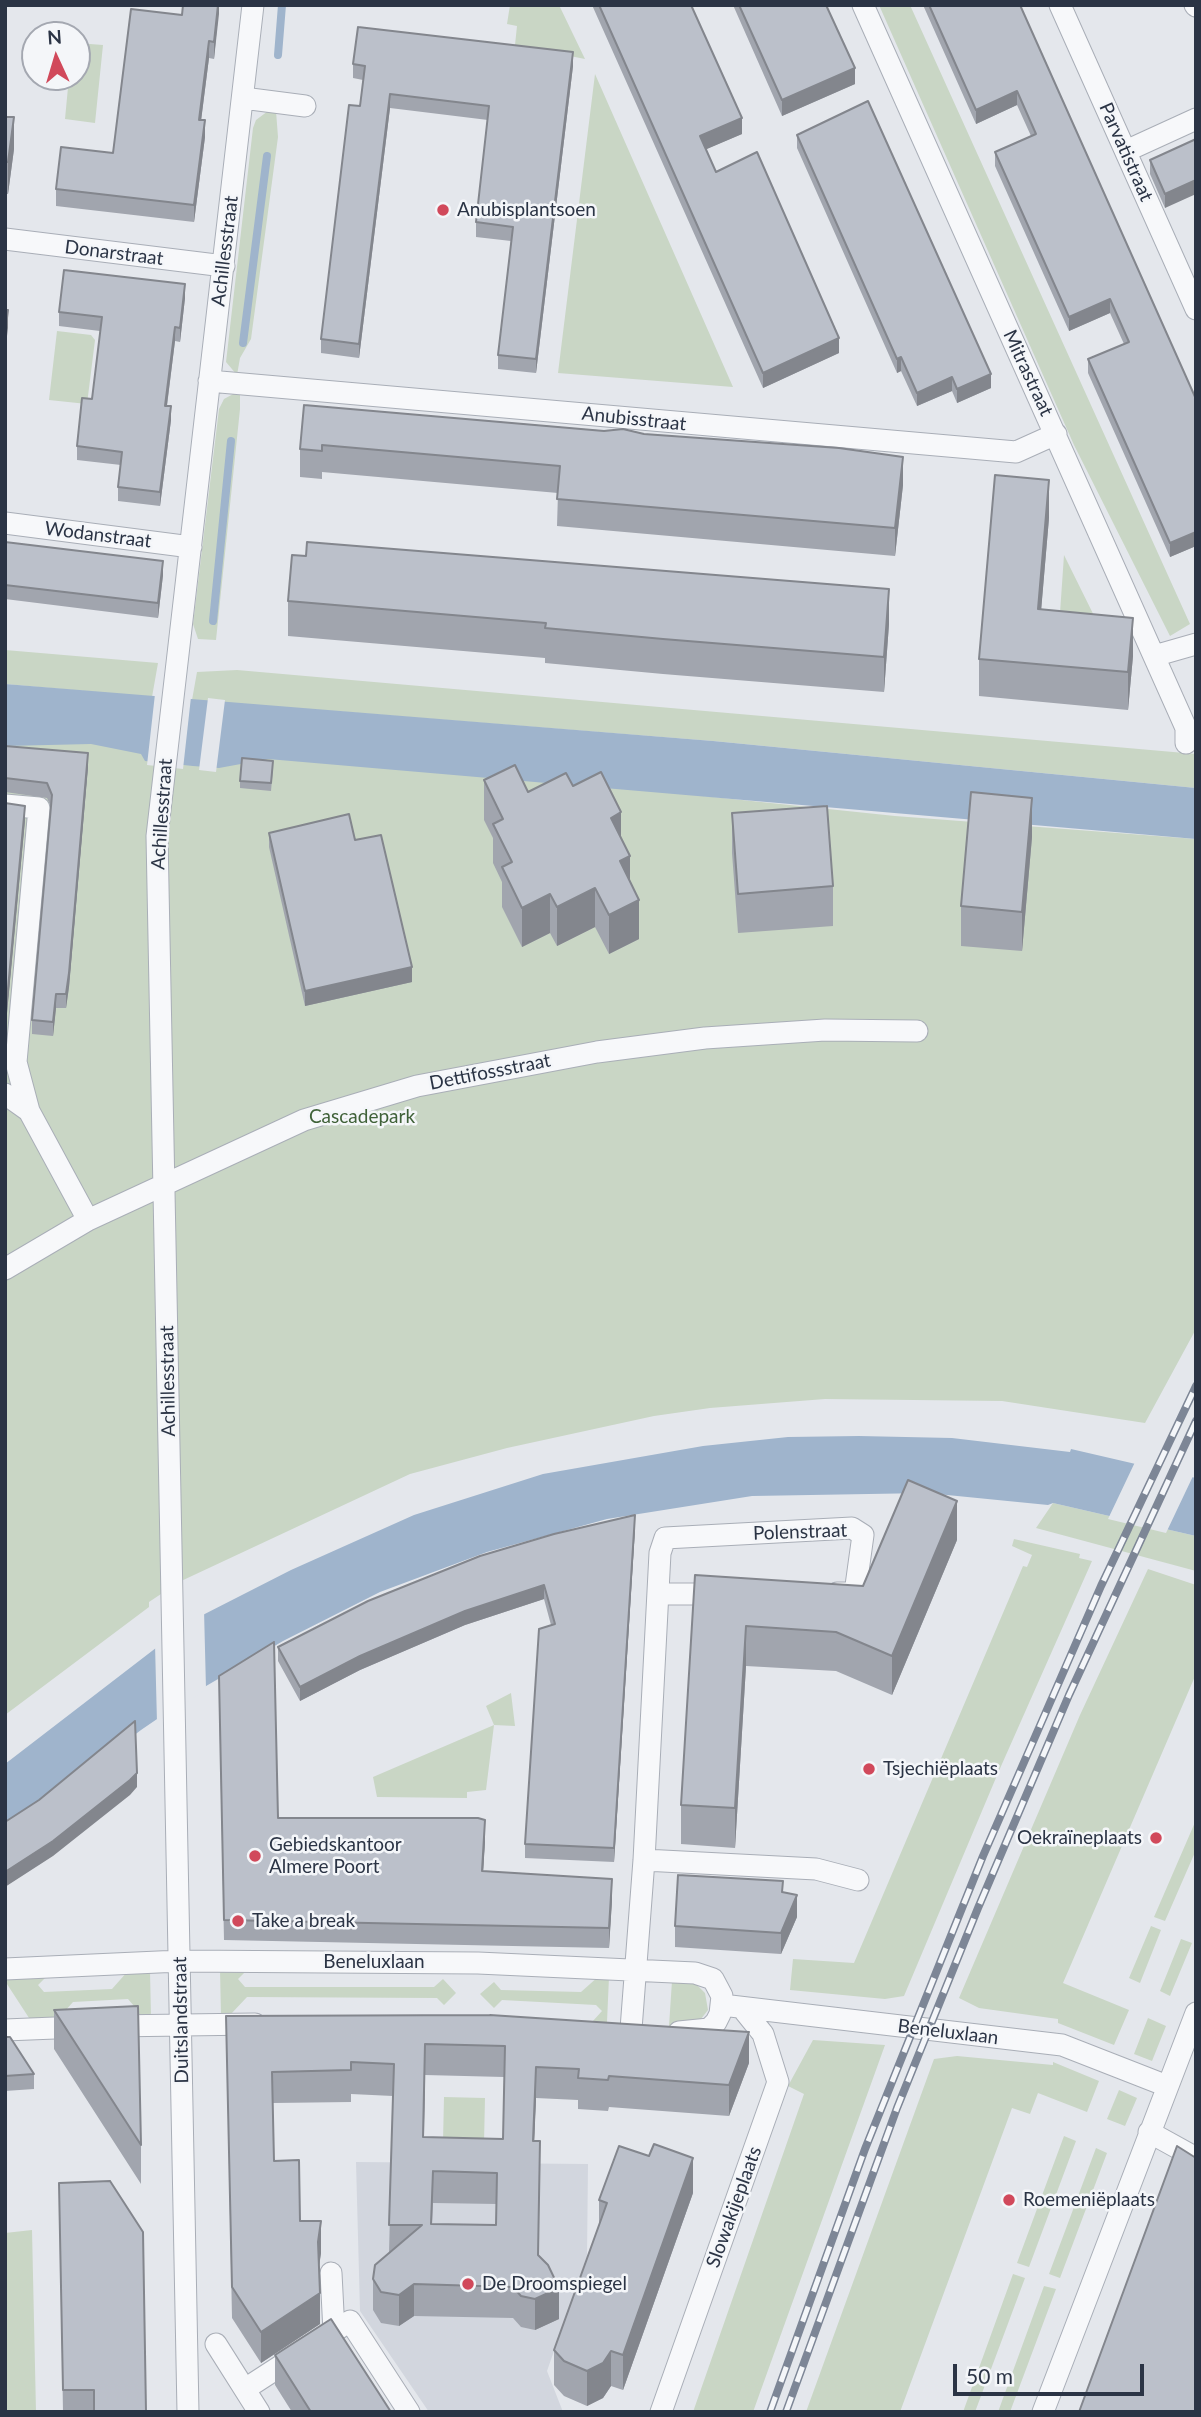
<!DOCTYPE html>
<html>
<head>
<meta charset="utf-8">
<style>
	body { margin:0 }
	#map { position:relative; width:1201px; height:2417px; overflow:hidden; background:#e4e7ec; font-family:Lato,sans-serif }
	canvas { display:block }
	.frame { position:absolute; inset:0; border:7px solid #2b3445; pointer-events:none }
	.north { position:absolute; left:21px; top:21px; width:70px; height:70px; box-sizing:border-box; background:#f4f6f9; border:2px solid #a4a8b1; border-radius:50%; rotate:356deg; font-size:19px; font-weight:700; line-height:28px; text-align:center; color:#2b3445 }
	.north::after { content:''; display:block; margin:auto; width:24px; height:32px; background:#d1495b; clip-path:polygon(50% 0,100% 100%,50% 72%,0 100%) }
	.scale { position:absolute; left:953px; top:2364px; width:191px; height:32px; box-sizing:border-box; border:4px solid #2b3445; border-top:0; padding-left:9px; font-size:21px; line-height:24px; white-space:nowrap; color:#2b3445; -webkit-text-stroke:5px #f4f6f9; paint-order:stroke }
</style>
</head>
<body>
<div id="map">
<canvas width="1201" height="2417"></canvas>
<div class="frame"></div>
<div class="north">N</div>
<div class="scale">50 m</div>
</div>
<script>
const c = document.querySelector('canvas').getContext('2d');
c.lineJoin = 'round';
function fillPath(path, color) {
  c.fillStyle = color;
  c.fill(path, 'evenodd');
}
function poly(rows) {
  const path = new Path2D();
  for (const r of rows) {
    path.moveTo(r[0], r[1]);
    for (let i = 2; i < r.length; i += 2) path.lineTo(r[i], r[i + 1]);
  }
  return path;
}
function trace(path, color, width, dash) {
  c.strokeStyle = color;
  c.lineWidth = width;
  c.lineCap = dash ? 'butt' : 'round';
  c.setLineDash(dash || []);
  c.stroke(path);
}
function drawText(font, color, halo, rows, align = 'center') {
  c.font = font + ' Lato,sans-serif';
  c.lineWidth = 5;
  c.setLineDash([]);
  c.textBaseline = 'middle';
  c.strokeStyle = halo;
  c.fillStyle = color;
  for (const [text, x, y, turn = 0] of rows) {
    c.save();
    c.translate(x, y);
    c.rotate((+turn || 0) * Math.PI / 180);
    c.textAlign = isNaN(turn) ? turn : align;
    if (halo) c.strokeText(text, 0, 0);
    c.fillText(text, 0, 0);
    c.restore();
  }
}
fillPath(poly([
	[356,2162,588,2164,587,2256,547,2371,563,2412,429,2412,360,2311]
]), '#d2d6de');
fillPath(poly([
	[510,5,559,5,585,59,515,45,517,26,507,24],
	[879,5,910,5,1190,624,1170,636,1074,445],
	[77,43,103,45,95,123,65,119,69,77,77,77],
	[595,74,733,387,558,373],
	[268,111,276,111,278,137,251,339,240,358,237,375,226,362,253,128,256,120],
	[57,331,91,335,95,340,87,404,49,400],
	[235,393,240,394,240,409,216,640,198,639,193,624,219,409,224,399],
	[1064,555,1109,646,1058,642],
	[5,650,158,663,152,697,5,684],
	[237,670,1196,754,1196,788,713,741,192,700,197,672],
	[5,723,895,816,1196,839,1196,1329,1145,1423,1002,1401,825,1399,710,1408,654,1416,507,1448,410,1474,179,1582,149,1602,149,1607,5,1715],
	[1053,1503,1196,1536,1196,1571,1036,1528],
	[1014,1539,1080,1554,1079,1558,1092,1561,998,1773,904,1996,885,1999,790,1990,793,1959,854,1963,1023,1566,1027,1567,1032,1555,1012,1546],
	[1148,1569,1196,1585,1196,1674,1063,1983,1129,2010,1114,2045,1058,2023,1058,2019,979,2008,959,1998,1080,1715],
	[511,1693,515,1726,494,1725,486,1790,467,1792,467,1798,377,1797,373,1777,494,1725,486,1706],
	[1196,1820,1196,1850,1165,1921,1154,1917],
	[1151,1926,1161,1930,1140,1983,1129,1978],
	[1181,1939,1192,1943,1170,1996,1160,1991],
	[249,1968,238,1979,245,1987,434,1987,443,1979,456,1993,444,2005,437,1998,247,1997,231,2014,221,2015,220,1969],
	[128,1971,150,1971,151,2017,124,2017,134,2006,128,1999,73,2002,57,2020,31,2021,5,1981,5,1977,48,1975,38,1985,44,1992,112,1989],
	[599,1976,609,1977,607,2022,592,2022,602,2011,596,2005,502,2000,494,2008,480,1994,494,1982,501,1990,581,1992],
	[672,1981,695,1983,705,1993,708,2010,697,2024,680,2028,669,2026],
	[1148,2018,1166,2026,1152,2061,1134,2054],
	[813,2040,885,2045,753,2412,693,2412,804,2094,788,2086],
	[957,2056,1053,2065,1053,2062,1099,2081,1087,2112,1038,2093,1030,2114,1012,2108,900,2412,806,2412,934,2059],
	[1119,2090,1137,2098,1125,2126,1107,2119],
	[444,2097,485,2098,484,2143,443,2142],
	[1064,2136,1076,2141,1029,2267,1017,2263],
	[1096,2148,1107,2153,1060,2278,1049,2274],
	[32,2230,36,2412,5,2412,5,2233],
	[1013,2274,1025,2278,975,2412,963,2412],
	[1044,2286,1056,2289,1010,2412,998,2412]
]), '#c9d6c5');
fillPath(poly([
	[5,684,713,741,1196,788,1196,839,268,759,219,768,193,766,145,761,141,754,91,744,5,746],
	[859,1436,952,1438,1070,1452,1071,1449,1196,1478,1196,1536,1053,1503,1048,1505,927,1493,752,1496,607,1519,487,1552,380,1592,283,1641,201,1689,141,1730,5,1833,5,1764,191,1621,291,1570,414,1515,543,1474,703,1446,788,1437]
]), '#9fb4cc');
fillPath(poly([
	[155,694,191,697,183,769,147,765],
	[208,698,225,700,216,772,199,770],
	[1136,1460,1194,1474,1166,1533,1108,1519],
	[204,1610,206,1689,157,1723,155,1644]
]), '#e4e7ec');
trace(poly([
	[278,55,282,5],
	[243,343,267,156],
	[213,621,231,441]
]), '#9fb4cc', 8);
const street = poly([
	[863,5,1186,728,1186,743],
	[1060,5,1196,309],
	[1195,5,1196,6],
	[243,98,305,106],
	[1126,151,1196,119],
	[5,239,224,266],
	[209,381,1016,452,1056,434],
	[5,523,191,547],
	[1154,656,1196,644],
	[5,805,39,808,16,1062,29,1111],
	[5,1094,29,1111,88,1220],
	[5,1269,88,1220,304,1120,417,1086,597,1052,705,1038,825,1030,917,1031],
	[660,1594,721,1594],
	[644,1860,816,1869,858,1880],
	[5,1969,180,1961,478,1963,695,1973,713,1979,722,1996,720,2014,716,2022,709,2029,679,2032],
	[722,2005,1062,2045,1167,2086],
	[112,2026,255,2024],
	[631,2029,644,1860,660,1553,665,1538,852,1528,863,1535,855,1593,837,1593],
	[5,2030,80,2027],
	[1149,2132,1196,2158],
	[331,2273,334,2332],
	[216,2344,259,2412],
	[245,2389,350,2321,409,2412],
	[188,2412,157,836,253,5],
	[661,2412,778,2082,763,2034,742,2008],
	[1043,2412,1196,2013]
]);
trace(street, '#a9aeb7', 23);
trace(street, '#f7f8fa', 21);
const rail = poly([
	[770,2412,865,2149,983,1856,1101,1586,1196,1386],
	[786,2412,897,2108,978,1908,1069,1695,1196,1421]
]);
trace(rail, '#7d8696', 8);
trace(rail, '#f4f6f9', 5, [16]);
fillPath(poly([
	[219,5,214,59,209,58,201,120,205,137,194,222,56,206,56,189,113,153],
	[592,5,691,5,742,134,706,149,716,172,839,353,763,388],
	[733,5,826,5,855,84,782,116],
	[923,5,1020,5,1196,399,1196,546,1170,557,1088,373,1088,359,1124,344,1110,313,1069,331,995,166,995,152,1031,136,1017,105,976,124],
	[353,64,573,66,536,373,498,369,498,355,511,241,476,237,476,222,488,120,390,108,359,358,321,353,321,339,360,106,363,80,353,78],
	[5,117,14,149,8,194,5,194],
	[797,135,991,388,957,403,952,391,917,406,901,371,897,373,797,148],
	[1196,139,1165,208,1150,174,1150,160],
	[185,298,180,342,175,341,167,406,171,420,160,506,118,501,118,487,121,465,77,460,77,446,92,399,100,331,59,326,59,312],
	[304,405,644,434,903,485,895,556,557,526,558,493,322,472,322,479,300,477,300,449],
	[1049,518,1041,610,1133,656,1128,710,979,696,979,659],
	[5,542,163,575,158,618,5,599],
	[288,601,889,624,884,692,663,674,545,663,545,658,288,636],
	[5,746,88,767,69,987,66,1008,56,1008,53,1036,32,1034,32,1020,51,807,47,798,5,792],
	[273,768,271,791,240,788,240,781],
	[484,780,528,792,621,838,630,881,639,939,609,954,595,927,557,946,550,933,522,947,502,907,502,882,493,863,493,838,484,820],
	[5,803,25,820,7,1013,5,1013],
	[732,813,833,886,833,926,738,933,732,853],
	[269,833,355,840,412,982,305,1006,269,847],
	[1032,837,1022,951,961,946,961,906],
	[635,1529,614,1862,525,1858,525,1844,551,1625,544,1599,465,1625,360,1670,300,1701,278,1661,278,1647],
	[957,1540,892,1695,836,1671,746,1666,735,1848,681,1844,681,1805,695,1575,863,1586],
	[219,1696,278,1818,485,1841,483,1871,612,1900,609,1948,224,1940],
	[797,1917,781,1954,675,1947,675,1926],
	[54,2010,141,2145,141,2184,54,2049],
	[226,2016,749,2063,729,2116,609,2107,608,2111,578,2109,578,2100,536,2098,534,2141,540,2173,538,2255,559,2319,535,2330,521,2327,513,2318,414,2316,399,2326,381,2323,373,2310,373,2279,389,2253,393,2096,351,2094,351,2102,273,2103,274,2161,300,2221,321,2253,319,2265,320,2324,261,2363,232,2318],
	[425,2075,504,2077,503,2139,424,2137],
	[433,2203,497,2204,496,2225,432,2224],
	[5,2037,34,2074,34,2089,5,2091],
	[59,2183,146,2412,63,2412],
	[693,2193,623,2390,611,2386,603,2398,587,2406,564,2396,554,2385,554,2350,599,2226,599,2200],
	[275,2355,391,2412,292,2412,275,2385]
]), '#a1a5ae');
fillPath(poly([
	[218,5,219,5,219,14,214,59,214,42],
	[209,41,209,58,199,137,199,120],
	[573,52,573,66,536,373,536,359],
	[855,68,855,84,782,116,782,100],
	[1017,91,1017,105,976,124,976,110],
	[390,94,390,108,359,358,359,344],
	[14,117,14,149,8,194,8,162],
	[742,118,742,134,700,152,700,136],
	[205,120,205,137,194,222,194,205],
	[1196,180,1196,194,1165,208,1165,194],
	[185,284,185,298,180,342,180,328],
	[1110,299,1110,313,1069,331,1069,317],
	[8,310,8,328,5,352,5,334],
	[175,327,175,341,165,420,165,406],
	[839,338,839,353,763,388,763,373],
	[901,357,901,371,897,373,897,359],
	[991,374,991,388,957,403,957,389],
	[952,377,952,391,917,406,917,393],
	[171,406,171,420,160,506,160,492],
	[903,457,903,485,895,556,895,528],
	[1049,480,1049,518,1038,647,1038,609],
	[1196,532,1196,546,1170,557,1170,543],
	[163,561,163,575,158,618,158,603],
	[889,589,889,624,884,692,884,657],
	[1133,618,1133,656,1128,710,1128,672],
	[88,753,88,767,69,987,66,1008,66,994],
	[1032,798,1032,837,1022,951,1022,912],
	[25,806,25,820,7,1013,7,999],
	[621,812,621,851,611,818],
	[630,856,630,895,620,861],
	[595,888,595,927,557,946,557,907],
	[550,894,550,933,522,947,522,908],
	[639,900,639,939,609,954,609,915],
	[412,967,412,982,305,1006,305,991],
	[56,994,56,1008,53,1036,53,1022],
	[957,1501,957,1540,892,1695,892,1656],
	[635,1515,635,1529,614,1862,614,1848],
	[544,1585,544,1599,465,1625,360,1670,300,1701,300,1687,360,1656,465,1611],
	[746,1626,746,1666,735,1848,735,1808],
	[137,1773,137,1787,130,1795,53,1856,5,1887,5,1872],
	[485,1820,485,1841,482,1891,482,1871],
	[612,1879,612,1900,609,1948,609,1928],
	[797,1895,797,1917,781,1954,781,1933],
	[749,2032,749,2063,729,2116,729,2085],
	[425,2044,425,2075,423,2169,423,2137],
	[536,2067,536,2098,533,2172,533,2141],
	[693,2158,693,2193,623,2390,623,2355],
	[321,2221,321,2253,318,2274,318,2242],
	[414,2284,414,2316,399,2326,399,2295],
	[559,2288,559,2319,535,2330,535,2299],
	[320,2293,320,2324,261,2363,261,2332],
	[611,2351,611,2386,603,2398,587,2406,587,2371]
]), '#83868d');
const building = poly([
	[183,5,218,5,214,42,209,41,199,120,205,120,194,205,56,189,61,147,113,153,131,9,182,15,183,5],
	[599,5,691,5,742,118,700,136,716,172,757,152,839,338,763,373,599,5],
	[739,5,826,5,855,68,782,100,739,5],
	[929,5,1020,5,1196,399,1196,532,1170,543,1088,359,1129,342,1110,299,1069,317,995,152,1036,134,1017,91,976,110,929,5],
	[358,27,573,52,536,359,498,355,513,227,476,222,489,106,390,94,359,344,321,339,349,105,360,106,365,66,353,64,358,27],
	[868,101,991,374,957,389,952,377,917,393,901,357,897,359,797,135,868,101],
	[5,117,14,117,8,162,5,162,5,117],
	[1196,139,1196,180,1165,194,1150,160,1196,139],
	[64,270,185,284,180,328,175,327,165,406,171,406,160,492,118,487,122,452,77,446,82,398,92,399,102,317,59,312,64,270],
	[5,310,8,310,5,334,5,310],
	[304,405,604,431,623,429,644,434,839,448,903,457,895,528,557,499,560,466,322,445,322,451,300,449,304,405],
	[995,475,1049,480,1038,609,1133,618,1128,672,979,659,995,475],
	[5,542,163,561,158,603,5,585,5,542],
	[307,542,889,589,884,657,663,639,545,628,546,623,288,601,292,555,306,556,307,542],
	[5,746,88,753,69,973,66,994,56,994,53,1022,32,1020,52,795,47,783,5,778,5,746],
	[242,758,273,761,271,783,240,781,242,758],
	[515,765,528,792,566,773,573,786,601,772,621,812,611,818,630,856,620,861,639,900,609,915,595,888,557,907,550,894,522,908,502,867,512,862,493,824,503,819,484,780,515,765],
	[971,792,1032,798,1022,912,961,906,971,792],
	[5,803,25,806,7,999,5,998,5,803],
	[827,806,833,886,738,894,732,813,827,806],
	[349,814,355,840,381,835,412,967,305,991,269,833,349,814],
	[908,1480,957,1501,892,1656,836,1632,746,1626,735,1808,681,1805,695,1575,863,1586,908,1480],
	[635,1515,614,1848,525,1844,539,1629,555,1624,544,1585,465,1611,360,1656,300,1687,278,1647,368,1601,480,1556,554,1534,635,1515],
	[274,1642,278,1818,478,1818,485,1820,482,1871,612,1879,609,1928,224,1920,219,1676,274,1642],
	[135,1721,137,1773,130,1780,53,1841,5,1872,5,1822,39,1800,135,1721],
	[678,1875,783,1881,782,1892,797,1895,781,1933,675,1926,678,1875],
	[138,2006,141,2145,54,2010,138,2006],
	[490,2015,749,2032,729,2085,609,2076,608,2080,578,2078,579,2069,536,2067,533,2141,540,2141,538,2255,548,2265,559,2288,535,2299,521,2296,513,2287,414,2284,399,2295,381,2292,373,2279,375,2265,422,2225,389,2225,394,2064,351,2062,351,2070,272,2072,274,2161,299,2160,300,2221,321,2221,318,2242,320,2293,261,2332,232,2287,226,2016,490,2015],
	[425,2044,505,2046,503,2139,423,2137,425,2044],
	[433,2171,497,2173,496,2225,431,2224,433,2171],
	[5,2037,10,2037,34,2074,5,2076,5,2037],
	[654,2144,693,2158,623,2355,611,2351,603,2363,587,2371,564,2361,554,2350,607,2203,599,2200,619,2146,649,2156,654,2144],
	[1177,2146,1196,2158,1196,2412,1079,2412,1177,2146],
	[110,2181,143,2232,146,2412,94,2412,94,2390,63,2390,59,2183,110,2181],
	[331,2319,391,2412,311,2412,275,2355,331,2319]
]);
fillPath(building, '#bbc0ca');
trace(building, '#83868d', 2);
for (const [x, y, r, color] of [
	[443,210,7,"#d1495b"],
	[869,1769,7,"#d1495b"],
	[1156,1838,7,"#d1495b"],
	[255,1856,7,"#d1495b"],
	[238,1921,7,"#d1495b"],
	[1009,2200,7,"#d1495b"],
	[468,2284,7,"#d1495b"]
]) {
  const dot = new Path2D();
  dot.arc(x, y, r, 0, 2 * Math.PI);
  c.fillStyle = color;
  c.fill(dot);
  trace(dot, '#f4f6f9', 2.5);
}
drawText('19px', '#2b3445', '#f4f6f9', [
	["Parvatistraat",1126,152,66],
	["Achillesstraat",225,251,-83],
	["Donarstraat",114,253,7],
	["Mitrastraat",1028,373,65],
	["Anubisstraat",634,419,6],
	["Wodanstraat",98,535,7],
	["Achillesstraat",162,814,-86],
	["Dettifossstraat",490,1072,-11],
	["Achillesstraat",168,1381,-91],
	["Polenstraat",800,1532,-2],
	["Beneluxlaan",374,1962],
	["Duitslandstraat",181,2020,-91],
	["Beneluxlaan",948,2032,7],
	["Slowakijeplaats",734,2207,-70]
]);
drawText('19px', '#2b3445', '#f4f6f9', [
	["Anubisplantsoen",457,210],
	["Tsjechiëplaats",883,1769],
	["Oekraïneplaats",1142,1838,"right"],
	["Gebiedskantoor",269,1845],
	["Almere Poort",269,1867],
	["Take a break",252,1921],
	["Roemeniëplaats",1023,2200],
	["De Droomspiegel",482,2284]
], 'left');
drawText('19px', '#3f6138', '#f4f6f9', [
	["Cascadepark",362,1117]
]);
</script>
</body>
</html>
